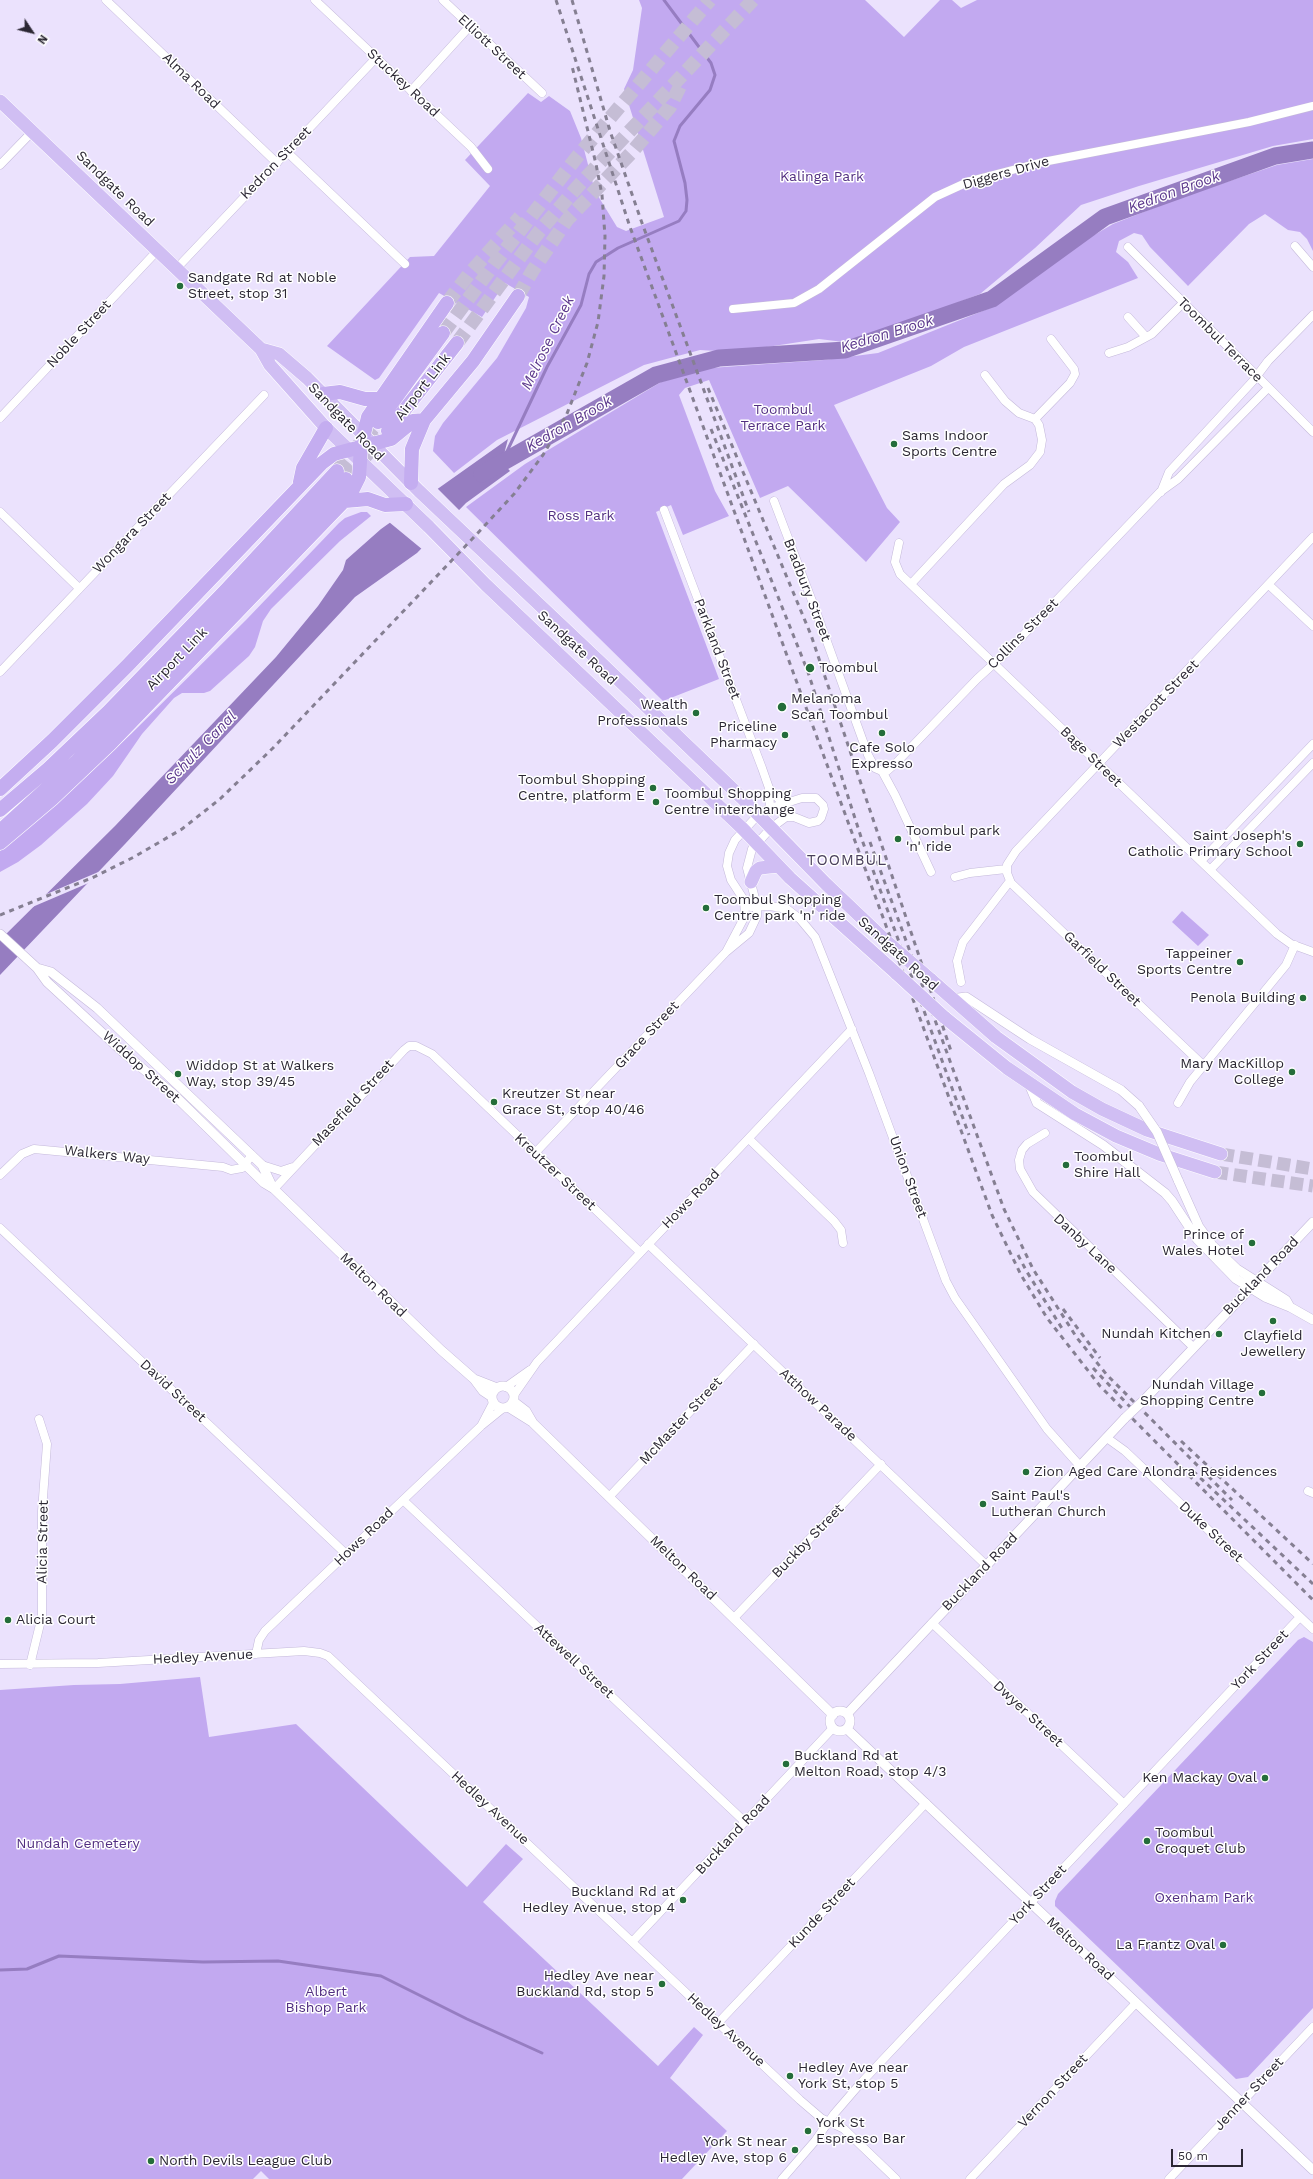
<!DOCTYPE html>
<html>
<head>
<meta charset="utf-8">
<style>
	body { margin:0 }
	#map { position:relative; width:1313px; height:2179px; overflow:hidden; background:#ebe2fd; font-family:"Work Sans",sans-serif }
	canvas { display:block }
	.north { position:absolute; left:12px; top:12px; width:40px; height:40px; -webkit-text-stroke:3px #fff; paint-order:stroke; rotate:125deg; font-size:11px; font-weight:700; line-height:16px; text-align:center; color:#2b2733 }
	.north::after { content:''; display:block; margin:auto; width:14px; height:18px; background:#2b2733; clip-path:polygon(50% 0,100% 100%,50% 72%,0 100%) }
	.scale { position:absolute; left:1171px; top:2149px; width:72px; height:18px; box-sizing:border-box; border:2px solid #2b2733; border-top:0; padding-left:5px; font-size:12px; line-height:14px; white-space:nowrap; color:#2b2733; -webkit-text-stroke:3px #fff; paint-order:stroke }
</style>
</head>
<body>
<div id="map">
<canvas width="1313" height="2179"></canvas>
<div class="north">N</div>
<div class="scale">50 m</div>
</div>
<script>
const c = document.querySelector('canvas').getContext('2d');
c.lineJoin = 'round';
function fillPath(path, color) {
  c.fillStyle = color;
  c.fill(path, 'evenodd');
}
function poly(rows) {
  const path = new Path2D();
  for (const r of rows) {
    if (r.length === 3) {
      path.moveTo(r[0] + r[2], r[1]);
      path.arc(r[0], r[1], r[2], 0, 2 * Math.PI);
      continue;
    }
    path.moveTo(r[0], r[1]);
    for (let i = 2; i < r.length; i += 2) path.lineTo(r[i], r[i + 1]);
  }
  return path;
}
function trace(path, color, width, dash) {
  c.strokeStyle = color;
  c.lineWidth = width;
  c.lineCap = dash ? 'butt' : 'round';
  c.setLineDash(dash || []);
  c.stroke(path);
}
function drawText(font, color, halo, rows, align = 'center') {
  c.font = font + ' "Work Sans",sans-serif';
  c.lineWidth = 3;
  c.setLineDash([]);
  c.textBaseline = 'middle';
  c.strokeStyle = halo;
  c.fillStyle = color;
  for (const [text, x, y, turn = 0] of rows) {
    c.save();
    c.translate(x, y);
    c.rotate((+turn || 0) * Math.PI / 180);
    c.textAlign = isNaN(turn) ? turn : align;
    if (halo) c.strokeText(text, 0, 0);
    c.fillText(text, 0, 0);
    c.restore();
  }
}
fillPath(poly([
	[639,0,865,0,904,37,940,0,952,0,961,8,977,0,1313,0,1313,139,1273,146,1139,186,1081,205,1035,248,980,294,852,343,819,339,734,352,700,350,644,365,497,440,454,473,433,451,435,436,443,423,497,358,526,308,529,297,505,283,482,317,439,293,379,378,375,380,327,346,410,257,434,256,490,186,465,160,528,93,541,102,549,96,570,111,581,138,595,191,617,227,626,231,664,217,624,89,633,70,642,8],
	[1313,159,1313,251,1307,239,1300,232,1288,230,1265,214,1249,224,1188,286,1150,247,1142,235,1134,233,1119,241,1116,252,1128,262,1138,278,964,347,931,366,834,405,887,508,900,522,866,562,788,486,760,498,709,380,685,388,679,395,715,491,729,516,683,535,671,505,656,512,719,679,663,701,466,507,525,464,661,382,710,368,824,360,878,353,995,306,1077,245,1113,224,1182,197,1277,165],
	[361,512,367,512,371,516,340,541,271,609,263,621,255,647,249,656,210,691,204,693,182,693,174,698,142,734,113,776,87,804,41,845,18,862,0,872,0,851,75,787,131,734,246,620,339,523,345,518],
	[1182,911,1209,935,1198,946,1172,922],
	[1304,1637,1313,1642,1313,2008,1248,2077,1236,2079,1055,1906,1055,1901,1058,1894,1298,1640],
	[200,1677,209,1737,296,1724,467,1887,506,1844,523,1859,483,1902,658,2066,694,2027,703,2035,670,2078,727,2131,682,2179,269,2179,261,2171,253,2179,0,2179,0,1690,74,1685,120,1684]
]), '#c2a9f0');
fillPath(poly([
	[508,439,502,462,510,471,466,503,417,553,355,597,125,844,0,975,0,940,115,826,276,657,318,606,343,570,346,560,381,529]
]), '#967dc1');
fillPath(poly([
	[437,488,461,512,423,550,389,522],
	[103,870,91,882,30,908,42,896]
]), '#ebe2fd');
trace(poly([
	[502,462,547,367,581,305,589,274,596,262,618,248,679,221,686,211,687,200,685,183,674,141,680,126,710,90,715,75,711,63,664,0],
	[0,1970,27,1969,59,1956,203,1962,278,1961,381,1976,467,2019,542,2053]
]), '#967dc1', 3);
trace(poly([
	[482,474,656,375,719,358,845,350,992,299,1105,217,1275,156,1313,150]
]), '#967dc1', 17);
trace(poly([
	[1221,1154,1313,1169],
	[1215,1172,1313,1186]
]), '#c5bdd5', 13, [13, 6]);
trace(poly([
	[518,296,533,270,567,220,632,152,670,107,682,82],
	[447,303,469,274,520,217],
	[443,333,495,263,577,157,710,0],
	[457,343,538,233,579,185,753,0],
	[337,471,378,422],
	[346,479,382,437]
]), '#c5bdd5', 14, [14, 7]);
const minor = poly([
	[106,0,277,163],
	[315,0,471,147,488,169],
	[443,0,542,93],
	[411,91,470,26],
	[287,152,405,264],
	[0,165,32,132],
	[1295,246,1313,267],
	[1128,247,1313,432],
	[176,269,376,58],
	[733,309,794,303,819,289,935,197,970,181,1043,162,1249,122,1313,106],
	[1128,317,1146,337],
	[1109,353,1128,347,1152,334,1183,303],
	[985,375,1005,401,1019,413,1035,419,1070,383,1075,374,1074,369,1051,339],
	[0,418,157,251],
	[1161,492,1169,472,1253,381,1268,361,1313,315],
	[774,501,817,614,868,755,875,768,882,771,895,795,931,872],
	[664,510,762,768,769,788,770,808],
	[0,512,79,588],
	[899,543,895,562,900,574,1277,934,1291,944,1313,952],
	[911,584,1004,484,1030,465,1040,452,1042,440,1039,425,1035,419],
	[1269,585,1313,626],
	[0,672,264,395],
	[882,771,887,771,896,763,977,679,1010,649,1160,492,1178,479,1268,388],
	[769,788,784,805],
	[1201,861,1313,744],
	[1210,870,1313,763],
	[955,877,970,873,1006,869],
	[751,907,770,906,787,909,800,919,815,937,869,1073,946,1281,955,1298,1047,1429,1080,1466],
	[961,982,957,961,963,942,1010,881],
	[1203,1065,1011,883,1007,873,1007,865,1016,851,1313,537],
	[1178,1103,1190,1082,1286,965,1295,945],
	[1045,1133,1027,1144,1022,1150,1019,1160,1020,1169,1033,1192,1193,1347],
	[749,1139,834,1221,841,1230,843,1243],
	[535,1153,726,952,749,933,757,916,757,906,747,868,752,849,771,828,786,817,794,817,809,823,818,821,821,818,824,809,823,805,816,798,802,798,770,808,758,815,735,840,729,853,727,866,731,880,744,900,745,916,726,952],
	[262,1165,281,1171,293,1167],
	[0,1175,22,1154,34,1149,223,1167,231,1170,242,1168,252,1155],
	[274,1189,404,1050,409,1046,416,1046,432,1054,640,1252],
	[0,1228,346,1554],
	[648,1244,987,1566],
	[506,1387,530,1370],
	[514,1395,537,1362,852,1029],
	[481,1426,493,1403],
	[1107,1438,1125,1451,1313,1629],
	[1308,1491,1313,1493],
	[609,1497,754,1344],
	[403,1500,745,1822],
	[734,1618,881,1464],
	[932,1623,1124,1804],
	[256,1654,259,1640,265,1631,481,1426,502,1409],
	[0,1664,98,1663,304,1651,320,1653,328,1656,800,2100,821,2118,844,2129,896,2179],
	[30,1665,42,1616,42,1511,47,1444,39,1419],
	[632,1942,833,1728],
	[718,2023,926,1803],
	[782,2179,815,2141,834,2114,859,2085,1300,1617],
	[970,2179,1136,2003],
	[1169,2179,1313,2027]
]);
const tertiary = poly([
	[0,934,37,968,47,982,124,1053,173,1094,264,1183,274,1189,441,1350,474,1379,483,1391,492,1397],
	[37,968,51,972,97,1008,262,1165,273,1188],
	[951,999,966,997,1030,1039,1121,1090,1139,1106],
	[1029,1084,1037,1103,1103,1145,1165,1193,1172,1201,1197,1239,1236,1279,1265,1297,1290,1307,1313,1320],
	[1178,1180,1199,1227,1212,1245,1237,1269,1286,1300,1290,1307],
	[474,1379,497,1388],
	[503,1397,11],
	[1145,1399,1313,1222],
	[513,1401,526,1411,533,1423,833,1715],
	[508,1407,532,1422],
	[840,1721,10],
	[847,1714,1125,1418],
	[847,1729,1313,2170]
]);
const trunk = poly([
	[0,101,261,349,270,365,326,428,429,527,486,585,743,829,790,878,897,974],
	[261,349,279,354,307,378,419,491,601,663,742,798,826,884,886,941],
	[751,882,756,871,760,868,778,866],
	[930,979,996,1037,1072,1092,1102,1109,1147,1130,1221,1154],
	[944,1017,1007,1068,1075,1114,1116,1136,1159,1154,1215,1172]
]);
const motorway = poly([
	[323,394,340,392,365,399,379,399],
	[378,422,443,333],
	[388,431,457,343],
	[300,482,303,468,326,428],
	[411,483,412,449,424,420,473,361,518,296],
	[345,501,368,499,385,505,406,504],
	[0,789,52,741,128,665,322,463,334,454,391,439,413,421,424,420],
	[0,810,48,769,108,712,227,589,337,471],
	[0,831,77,761,145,692,346,479],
	[0,843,52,799,110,744,350,495,359,477,361,447,368,417,447,303]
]);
trace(minor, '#c4b9da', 9);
trace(tertiary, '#c4b9da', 10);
trace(trunk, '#fff', 14);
trace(motorway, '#fff', 15);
trace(minor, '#fff', 8);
trace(tertiary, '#fff', 9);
trace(trunk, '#d0bef3', 13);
trace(motorway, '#c4adf0', 14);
trace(poly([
	[556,0,630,227,992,1215,1021,1275,1047,1318,1100,1386,1313,1600],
	[572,0,610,131,642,223,749,512],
	[708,388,811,635,952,1054],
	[711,429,808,672,861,837,969,1135],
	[870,842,1004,1209,1033,1269,1077,1338,1107,1375,1232,1500],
	[0,915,94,877,134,857,182,829,220,799,273,748,475,536,514,494,543,455,566,416,587,363,598,322,604,276,605,236,602,195,596,164,572,66],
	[1018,1255,1027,1272,1063,1330],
	[1063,1309,1100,1358],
	[1093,1368,1133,1410],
	[1181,1441,1313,1564],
	[1193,1471,1313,1584]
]), '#857f92', 3, [5, 5]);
const tertiaryBridge = poly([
	[1139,1106,1157,1132,1178,1180],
	[1125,1418,1145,1399]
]);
const trunkBridge = poly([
	[886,941,930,979],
	[897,974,944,1017]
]);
trace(tertiaryBridge, '#c4b9da', 10, []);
trace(trunkBridge, '#fff', 14, []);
trace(tertiaryBridge, '#fff', 9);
trace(trunkBridge, '#d0bef3', 13);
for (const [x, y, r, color] of [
	[180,286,4,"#246d3a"],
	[894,444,4,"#246d3a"],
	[810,668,5,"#246d3a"],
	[782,707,5,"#246d3a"],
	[696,713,4,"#246d3a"],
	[882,733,4,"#246d3a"],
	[785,735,4,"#246d3a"],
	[653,788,4,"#246d3a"],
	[656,802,4,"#246d3a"],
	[898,839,4,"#246d3a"],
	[1300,844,4,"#246d3a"],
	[706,908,4,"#246d3a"],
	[1240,962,4,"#246d3a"],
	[1303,998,4,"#246d3a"],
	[1292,1072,4,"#246d3a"],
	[178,1074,4,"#246d3a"],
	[494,1102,4,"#246d3a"],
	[1066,1165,4,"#246d3a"],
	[1252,1243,4,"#246d3a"],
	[1273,1321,4,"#246d3a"],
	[1219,1334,4,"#246d3a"],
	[1262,1393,4,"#246d3a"],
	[1026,1472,4,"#246d3a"],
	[983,1504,4,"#246d3a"],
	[8,1620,4,"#246d3a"],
	[786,1764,4,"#246d3a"],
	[1265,1778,4,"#246d3a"],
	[1147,1841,4,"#246d3a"],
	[683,1900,4,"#246d3a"],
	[1223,1945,4,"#246d3a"],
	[662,1984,4,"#246d3a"],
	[790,2076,4,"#246d3a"],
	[808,2131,4,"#246d3a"],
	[795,2150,4,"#246d3a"],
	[151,2161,4,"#246d3a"]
]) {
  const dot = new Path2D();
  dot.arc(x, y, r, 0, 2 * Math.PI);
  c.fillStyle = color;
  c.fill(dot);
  trace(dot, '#fff', 1.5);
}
drawText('14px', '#2b2733', '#fff', [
	["Elliott Street",492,47,43],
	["Alma Road",191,81,44],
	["Stuckey Road",403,83,43],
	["Kedron Street",276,163,-46],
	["Diggers Drive",1006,173,-16],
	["Sandgate Road",115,189,44],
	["Noble Street",79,334,-47],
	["Toombul Terrace",1220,340,45],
	["Airport Link",423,387,-52],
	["Sandgate Road",346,422,46],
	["Wongara Street",132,533,-46],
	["Bradbury Street",807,590,69],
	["Collins Street",1023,634,-45],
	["Sandgate Road",577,648,43],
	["Parkland Street",717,649,69],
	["Airport Link",177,659,-46],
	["Westacott Street",1156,704,-46],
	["Bage Street",1091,757,44],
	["Sandgate Road",898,954,42],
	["Garfield Street",1102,969,44],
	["Grace Street",647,1035,-47],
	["Widdop Street",141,1067,42],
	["Masefield Street",353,1103,-47],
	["Walkers Way",107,1155,6],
	["Kreutzer Street",555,1172,43],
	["Union Street",908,1177,70],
	["Hows Road",691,1199,-46],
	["Danby Lane",1085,1244,43],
	["Buckland Road",1261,1276,-46],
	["Melton Road",373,1285,44],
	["David Street",173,1391,43],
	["Atthow Parade",818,1405,43],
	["McMaster Street",681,1421,-47],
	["Duke Street",1211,1532,43],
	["Hows Road",364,1537,-44],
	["Buckby Street",808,1541,-46],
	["Alicia Street",43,1542,-89],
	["Melton Road",683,1568,44],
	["Buckland Road",980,1572,-46],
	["Hedley Avenue",203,1657,-3],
	["York Street",1260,1660,-47],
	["Attewell Street",574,1661,43],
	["Dwyer Street",1028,1714,43],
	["Hedley Avenue",490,1808,43],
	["Buckland Road",733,1835,-47],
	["York Street",1038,1895,-47],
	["Kunde Street",822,1913,-47],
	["Melton Road",1080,1949,43],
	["Hedley Avenue",726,2030,43],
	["Vernon Street",1053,2091,-47],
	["Jenner Street",1249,2094,-47]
]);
drawText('14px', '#522f81', '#fff', [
	["Kalinga Park",822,177],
	["Toombul",783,410],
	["Terrace Park",783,426],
	["Ross Park",581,516],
	["Nundah Cemetery",78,1844],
	["Oxenham Park",1204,1898],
	["Albert",326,1992],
	["Bishop Park",326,2008]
]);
drawText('14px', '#2b2733', '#fff', [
	["Sandgate Rd at Noble",188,278],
	["Street, stop 31",188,294],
	["Sams Indoor",902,436],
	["Sports Centre",902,452],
	["Toombul",819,668],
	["Melanoma",791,699],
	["Scan Toombul",791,715],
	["Wealth",688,705,"right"],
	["Professionals",688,721,"right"],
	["Priceline",777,727,"right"],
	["Pharmacy",777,743,"right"],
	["Cafe Solo",882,748,"center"],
	["Expresso",882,764,"center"],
	["Toombul Shopping",645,780,"right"],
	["Centre, platform E",645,796,"right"],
	["Toombul Shopping",664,794],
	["Centre interchange",664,810],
	["Toombul park",906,831],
	["'n' ride",906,847],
	["Saint Joseph's",1292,836,"right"],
	["Catholic Primary School",1292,852,"right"],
	["Toombul Shopping",714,900],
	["Centre park 'n' ride",714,916],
	["Tappeiner",1232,954,"right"],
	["Sports Centre",1232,970,"right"],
	["Penola Building",1295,998,"right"],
	["Mary MacKillop",1284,1064,"right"],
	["College",1284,1080,"right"],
	["Widdop St at Walkers",186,1066],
	["Way, stop 39/45",186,1082],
	["Kreutzer St near",502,1094],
	["Grace St, stop 40/46",502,1110],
	["Toombul",1074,1157],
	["Shire Hall",1074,1173],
	["Prince of",1244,1235,"right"],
	["Wales Hotel",1244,1251,"right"],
	["Nundah Kitchen",1211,1334,"right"],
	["Clayfield",1273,1336,"center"],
	["Jewellery",1273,1352,"center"],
	["Nundah Village",1254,1385,"right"],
	["Shopping Centre",1254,1401,"right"],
	["Zion Aged Care Alondra Residences",1034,1472],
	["Saint Paul's",991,1496],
	["Lutheran Church",991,1512],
	["Alicia Court",16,1620],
	["Buckland Rd at",794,1756],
	["Melton Road, stop 4/3",794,1772],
	["Ken Mackay Oval",1257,1778,"right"],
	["Toombul",1155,1833],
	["Croquet Club",1155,1849],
	["Buckland Rd at",675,1892,"right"],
	["Hedley Avenue, stop 4",675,1908,"right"],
	["La Frantz Oval",1215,1945,"right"],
	["Hedley Ave near",654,1976,"right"],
	["Buckland Rd, stop 5",654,1992,"right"],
	["Hedley Ave near",798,2068],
	["York St, stop 5",798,2084],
	["York St",816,2123],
	["Espresso Bar",816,2139],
	["York St near",787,2142,"right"],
	["Hedley Ave, stop 6",787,2158,"right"],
	["North Devils League Club",159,2161]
], 'left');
drawText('italic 15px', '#5d3a8d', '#fff', [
	["Kedron Brook",1174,192,-20],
	["Kedron Brook",887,334,-17],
	["Melrose Creek",548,343,-64],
	["Kedron Brook",569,424,-30],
	["Schulz Canal",201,748,-46]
]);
c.letterSpacing = '1px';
drawText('15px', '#493f5b', '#fff', [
	["TOOMBUL",847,861]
]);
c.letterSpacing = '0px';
</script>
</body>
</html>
